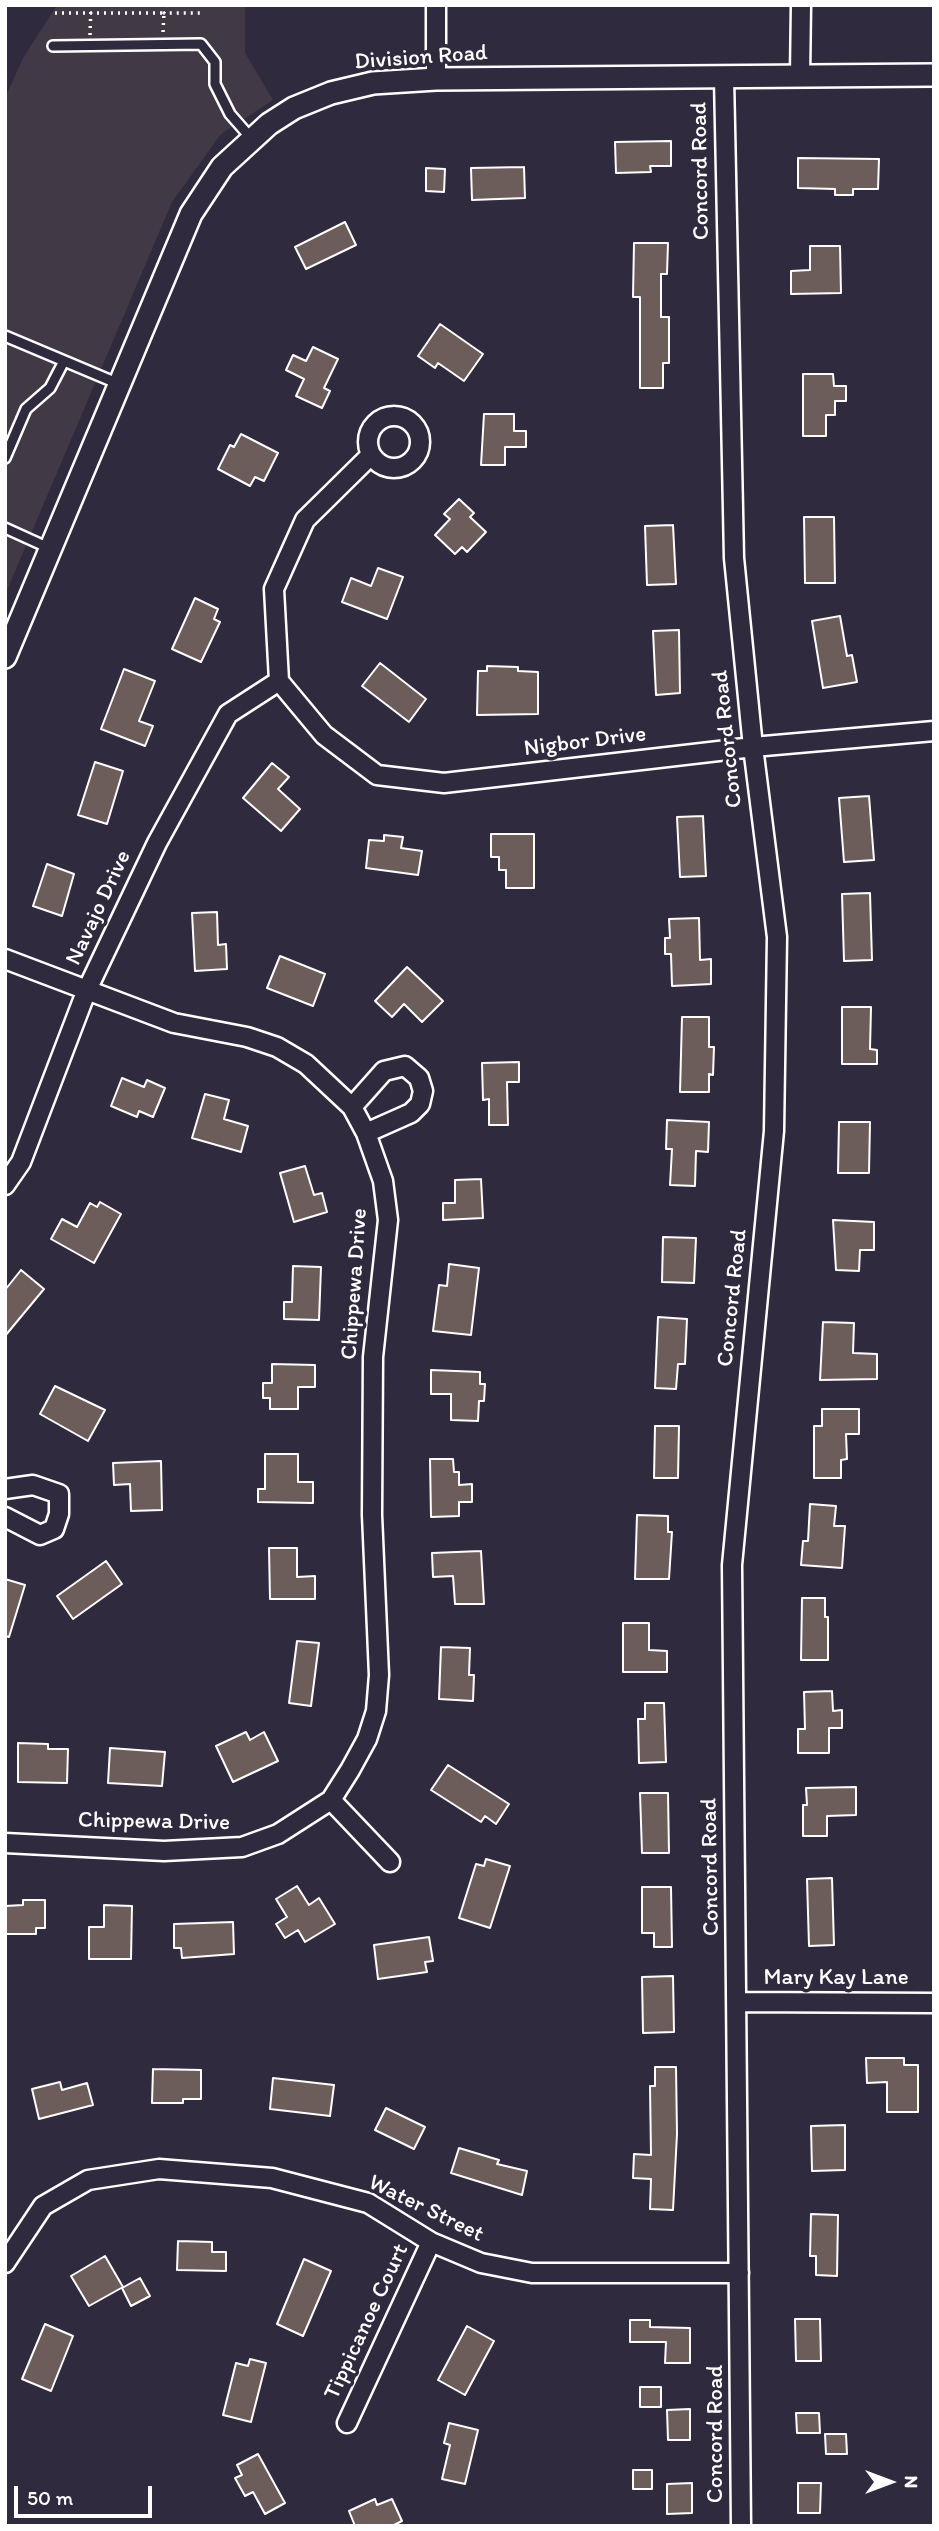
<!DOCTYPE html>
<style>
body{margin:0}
#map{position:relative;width:939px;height:2531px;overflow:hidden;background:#2f2a3d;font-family:Itim,sans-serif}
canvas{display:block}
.frame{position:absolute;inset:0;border:7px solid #fff;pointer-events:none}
.north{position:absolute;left:855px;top:2447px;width:70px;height:70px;-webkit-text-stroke:5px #2f2a3d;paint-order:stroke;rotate:90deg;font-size:19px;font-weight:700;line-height:28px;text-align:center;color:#fff}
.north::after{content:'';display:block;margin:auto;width:24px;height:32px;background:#fff;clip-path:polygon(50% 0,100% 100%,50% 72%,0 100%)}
.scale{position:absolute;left:14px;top:2486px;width:138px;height:32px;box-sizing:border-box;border:4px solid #fff;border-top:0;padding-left:9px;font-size:21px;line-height:24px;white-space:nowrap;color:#fff;-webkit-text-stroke:5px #2f2a3d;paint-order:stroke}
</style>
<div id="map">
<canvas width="939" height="2531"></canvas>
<div class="frame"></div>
<div class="north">N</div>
<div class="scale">50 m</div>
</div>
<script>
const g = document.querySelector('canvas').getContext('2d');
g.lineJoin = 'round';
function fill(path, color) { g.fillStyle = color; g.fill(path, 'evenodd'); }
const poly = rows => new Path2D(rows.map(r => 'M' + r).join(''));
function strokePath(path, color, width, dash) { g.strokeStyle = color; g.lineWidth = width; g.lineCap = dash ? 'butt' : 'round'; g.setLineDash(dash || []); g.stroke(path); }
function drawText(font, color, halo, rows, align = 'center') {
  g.font = font + ' Itim,sans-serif'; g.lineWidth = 7; g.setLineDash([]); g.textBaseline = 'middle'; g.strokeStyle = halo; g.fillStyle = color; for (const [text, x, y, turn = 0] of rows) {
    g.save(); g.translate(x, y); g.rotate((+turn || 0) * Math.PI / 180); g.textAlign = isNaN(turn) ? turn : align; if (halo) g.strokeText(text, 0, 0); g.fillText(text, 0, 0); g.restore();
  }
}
fill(poly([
 [57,5,245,5,245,53,273,100,221,134,172,202,5,595,5,98,23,58]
]), '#413946');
const building = poly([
 [671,141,671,166,650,166,651,172,616,173,615,142,671,141],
 [798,158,879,159,878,189,853,189,853,195,835,195,835,189,798,188,798,158],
 [524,167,525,198,472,200,471,168,524,167],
 [426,168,445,169,444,192,426,191,426,168],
 [345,222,356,245,306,269,295,247,345,222],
 [634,243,668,243,667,274,661,274,661,317,669,317,669,363,663,363,663,388,640,388,640,297,633,297,634,243],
 [810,246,840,246,841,293,791,294,791,271,810,270,810,246],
 [440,324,483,354,464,381,438,363,435,368,418,356,440,324],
 [313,347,338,359,324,388,330,391,322,408,296,396,304,379,286,370,293,355,306,361,313,347],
 [803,374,833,374,834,386,846,386,846,401,835,401,835,415,826,415,826,436,803,436,803,374],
 [484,414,514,414,514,431,526,431,526,447,505,447,505,465,481,465,484,414],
 [241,434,278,453,264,481,255,477,250,486,218,469,230,445,234,447,241,434],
 [459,499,474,513,470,517,486,532,467,552,462,547,455,554,435,535,450,519,444,514,459,499],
 [804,517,834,517,835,583,805,583,804,517],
 [673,525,676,584,647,585,645,526,673,525],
 [378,568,403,577,387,619,342,602,351,578,371,586,378,568],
 [195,598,218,609,214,619,220,622,201,662,172,649,195,598],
 [840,616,847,656,852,655,857,682,823,688,812,621,840,616],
 [679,630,680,693,656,695,653,631,679,630],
 [380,663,426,699,409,722,362,686,380,663],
 [487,666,518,667,518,671,538,672,538,714,477,715,478,671,487,671,487,666],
 [124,669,155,681,139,721,153,726,145,746,101,729,124,669],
 [95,762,123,771,107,824,78,815,95,762],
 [272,763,289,777,278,789,300,809,281,831,243,798,272,763],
 [869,796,874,860,844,862,839,798,869,796],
 [703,816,706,876,680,877,677,817,703,816],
 [491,834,534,834,534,888,506,888,506,870,499,870,499,857,491,857,491,834],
 [384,835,403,837,401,848,422,851,418,875,366,868,369,840,384,841,384,835],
 [47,864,74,874,62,916,33,906,47,864],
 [870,893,872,960,844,961,842,894,870,893],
 [217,912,218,945,226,944,227,969,195,971,192,913,217,912],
 [699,918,700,960,711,959,711,984,672,986,671,954,665,954,665,938,670,938,669,919,699,918],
 [280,956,325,974,313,1006,267,988,280,956],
 [407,967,443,1001,422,1022,404,1004,392,1017,375,1001,407,967],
 [842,1007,871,1007,870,1049,877,1050,877,1064,842,1064,842,1007],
 [682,1017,709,1017,709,1047,714,1047,713,1075,709,1074,709,1092,680,1092,682,1017],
 [519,1062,519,1082,507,1082,508,1125,489,1125,489,1099,483,1100,482,1063,519,1062],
 [122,1078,144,1087,147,1080,165,1088,153,1117,139,1111,137,1117,111,1106,122,1078],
 [205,1094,229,1100,224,1119,248,1126,241,1152,192,1138,205,1094],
 [667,1120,709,1122,708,1152,696,1151,695,1186,670,1185,672,1149,666,1149,667,1120],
 [839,1122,870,1122,869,1173,838,1173,839,1122],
 [305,1166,314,1195,322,1193,327,1212,294,1222,280,1173,305,1166],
 [481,1179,483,1218,443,1220,443,1203,455,1203,455,1180,481,1179],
 [100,1202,121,1214,94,1263,51,1239,62,1219,77,1227,90,1203,97,1207,100,1202],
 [833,1220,874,1222,874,1250,860,1250,859,1271,836,1270,833,1220],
 [663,1237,696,1238,694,1283,662,1282,663,1237],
 [449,1264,479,1268,471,1335,433,1331,439,1285,447,1286,449,1264],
 [293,1266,321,1267,319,1320,284,1319,284,1302,292,1302,293,1266],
 [21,1270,44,1289,5,1336,5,1290,21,1270],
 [658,1317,687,1319,685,1364,678,1364,676,1389,655,1388,658,1317],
 [823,1322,854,1323,853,1353,877,1354,877,1379,820,1380,823,1322],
 [272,1364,315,1365,315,1387,298,1387,298,1409,270,1409,270,1398,263,1398,263,1383,272,1383,272,1364],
 [431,1370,480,1372,480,1384,485,1384,484,1401,479,1401,478,1421,451,1420,451,1394,431,1394,431,1370],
 [55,1386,105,1410,88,1441,40,1414,55,1386],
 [822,1409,859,1409,859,1434,846,1434,847,1459,841,1460,841,1478,814,1478,814,1426,822,1426,822,1409],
 [655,1426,679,1426,678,1478,654,1478,655,1426],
 [265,1454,298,1454,298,1482,313,1482,313,1503,258,1502,258,1489,265,1489,265,1454],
 [430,1459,453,1459,454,1472,459,1472,459,1485,472,1484,472,1502,459,1502,459,1516,431,1517,430,1459],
 [161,1461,162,1510,131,1511,130,1484,114,1485,113,1463,161,1461],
 [810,1504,836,1506,834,1526,845,1526,842,1568,801,1565,803,1541,808,1541,810,1504],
 [637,1515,668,1516,668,1532,672,1532,669,1579,635,1579,637,1515],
 [269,1548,297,1548,297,1577,315,1576,315,1599,270,1599,269,1548],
 [481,1551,484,1604,455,1604,453,1576,433,1577,432,1553,481,1551],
 [106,1561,122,1584,73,1619,57,1596,106,1561],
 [5,1579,25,1585,9,1637,5,1636,5,1579],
 [802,1598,825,1598,825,1617,828,1617,828,1660,801,1660,802,1598],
 [623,1623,649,1623,649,1650,667,1651,667,1672,623,1672,623,1623],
 [297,1641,319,1643,311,1706,289,1703,297,1641],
 [441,1647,470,1648,469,1675,474,1675,473,1701,439,1699,441,1647],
 [832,1691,833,1711,842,1710,842,1728,829,1728,829,1753,798,1753,798,1729,805,1729,804,1692,832,1691],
 [645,1703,664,1703,666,1762,639,1763,638,1719,645,1719,645,1703],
 [246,1732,250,1740,264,1732,278,1761,233,1782,216,1746,246,1732],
 [18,1743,48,1744,48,1749,68,1749,67,1783,18,1782,18,1743],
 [110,1748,165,1752,162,1786,108,1783,110,1748],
 [448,1765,509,1804,496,1824,485,1816,481,1822,431,1790,448,1765],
 [856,1787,856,1815,827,1816,827,1836,803,1836,803,1805,807,1805,806,1788,856,1787],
 [640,1793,668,1793,669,1853,642,1853,640,1793],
 [486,1859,510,1866,490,1928,459,1918,476,1864,484,1866,486,1859],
 [832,1878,834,1945,809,1946,807,1879,832,1878],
 [297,1886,309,1905,319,1898,335,1924,305,1942,298,1930,285,1938,276,1924,287,1917,276,1899,297,1886],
 [642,1887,671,1887,672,1947,654,1947,654,1933,642,1933,642,1887],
 [23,1900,45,1900,45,1928,36,1928,36,1934,5,1934,5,1906,23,1905,23,1900],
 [104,1905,132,1906,131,1959,89,1959,89,1927,104,1927,104,1905],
 [233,1922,234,1954,182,1958,181,1948,174,1948,174,1924,233,1922],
 [429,1937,433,1961,425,1962,427,1972,378,1979,374,1945,429,1937],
 [673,1976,674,2032,643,2033,642,1977,673,1976],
 [866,2058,904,2058,904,2065,918,2065,918,2112,887,2112,887,2082,867,2083,866,2058],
 [655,2067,676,2067,677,2134,673,2210,650,2209,651,2179,633,2178,634,2154,651,2155,650,2086,655,2086,655,2067],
 [153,2069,201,2070,201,2099,183,2099,183,2103,152,2103,153,2069],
 [273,2078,334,2085,330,2116,270,2109,273,2078],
 [60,2082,62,2090,87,2083,93,2105,39,2119,32,2089,60,2082],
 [386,2108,425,2127,414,2149,375,2130,386,2108],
 [845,2125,845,2170,812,2171,811,2126,845,2125],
 [459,2148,499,2160,497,2164,527,2171,522,2195,451,2173,459,2148],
 [811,2214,838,2215,837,2276,816,2275,816,2256,810,2256,811,2214],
 [178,2241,212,2242,212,2252,226,2252,226,2271,177,2270,178,2241],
 [105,2256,123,2287,89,2306,71,2276,105,2256],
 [304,2259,331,2271,303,2336,277,2324,304,2259],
 [140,2278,150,2296,131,2306,122,2288,140,2278],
 [795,2319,820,2319,821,2361,796,2361,795,2319],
 [630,2320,650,2320,650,2327,690,2328,690,2363,665,2363,666,2342,630,2342,630,2320],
 [45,2324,73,2336,51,2391,22,2379,45,2324],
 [467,2326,494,2341,465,2395,438,2380,467,2326],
 [250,2359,266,2363,251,2422,223,2415,236,2363,248,2366,250,2359],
 [640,2387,661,2387,661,2407,640,2407,640,2387],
 [690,2409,690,2440,668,2440,667,2410,690,2409],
 [796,2413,819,2413,820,2433,797,2433,796,2413],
 [449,2423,478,2430,465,2484,442,2479,450,2445,444,2443,449,2423],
 [825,2434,846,2434,847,2454,826,2454,825,2434],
 [258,2454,285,2503,265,2514,253,2492,245,2496,235,2478,242,2475,237,2465,258,2454],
 [633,2470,652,2470,652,2489,633,2489,633,2470],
 [692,2483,692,2513,667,2514,667,2484,692,2483],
 [798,2483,821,2483,820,2513,798,2513,798,2483],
 [375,2499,377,2505,392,2499,402,2521,392,2526,355,2526,349,2511,375,2499]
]);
fill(building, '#6c5d5a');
strokePath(building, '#fff', 2);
const service = poly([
 [53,46,201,44,215,62,215,84,230,114,251,138],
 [5,336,119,384],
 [5,458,26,409,50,388,64,361],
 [5,528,49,548]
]);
const minor = poly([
 [436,5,436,79],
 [800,76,801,5],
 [724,78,734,558,753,747,777,937,774,1131,732,1565,741,2526],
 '368 442a26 26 0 1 1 52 0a26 26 0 1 1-52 0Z',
 [279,681,324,735,377,775,444,783,753,747,934,731],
 [279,681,274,589,305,520,371,455],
 [5,959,174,1023,247,1037,277,1047,306,1064,352,1107,366,1133,383,1181,388,1220,373,1357,372,1515,379,1675,376,1711,367,1739,350,1770,331,1800,278,1834,242,1847,164,1851,5,1843],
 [352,1107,384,1071,405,1066,419,1078,423,1091,420,1104,411,1113,366,1133],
 [5,1185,21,1162,86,992,157,843,228,714,279,681],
 [5,1489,33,1485,59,1494,59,1514,54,1529,40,1535,5,1517],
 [331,1800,390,1862],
 [737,2002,934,2003],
 [5,2263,43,2206,88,2180,159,2169,272,2178,368,2203,431,2242,481,2263,532,2273,739,2273],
 [347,2423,431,2242]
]);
const tertiary = poly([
 [5,657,191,214,222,167,269,124,294,108,331,93,373,83,436,79,934,75]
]);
strokePath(service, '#fff', 14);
strokePath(minor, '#fff', 23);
strokePath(tertiary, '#fff', 26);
strokePath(poly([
 [166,5,164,13,201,13],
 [55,13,164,13,163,32],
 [90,35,91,5]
]), '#fff', 3.5, [2, 5]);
strokePath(service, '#2f2a3d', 9);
strokePath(minor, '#2f2a3d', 18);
strokePath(tertiary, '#2f2a3d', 21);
drawText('23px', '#fff', '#2f2a3d', [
 ["Division Road",421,58,-4],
 ["Concord Road",701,171,-91],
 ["Concord Road",728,739,-96],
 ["Nigbor Drive",585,742,-7],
 ["Navajo Drive",99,908,-65],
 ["Chippewa Drive",355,1284,-86],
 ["Concord Road",733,1298,-84],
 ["Chippewa Drive",154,1822,1],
 ["Concord Road",711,1867,-91],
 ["Mary Kay Lane",836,1978],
 ["Water Street",426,2209,26],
 ["Tippicanoe Court",367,2322,-65],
 ["Concord Road",716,2434,-90]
]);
</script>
